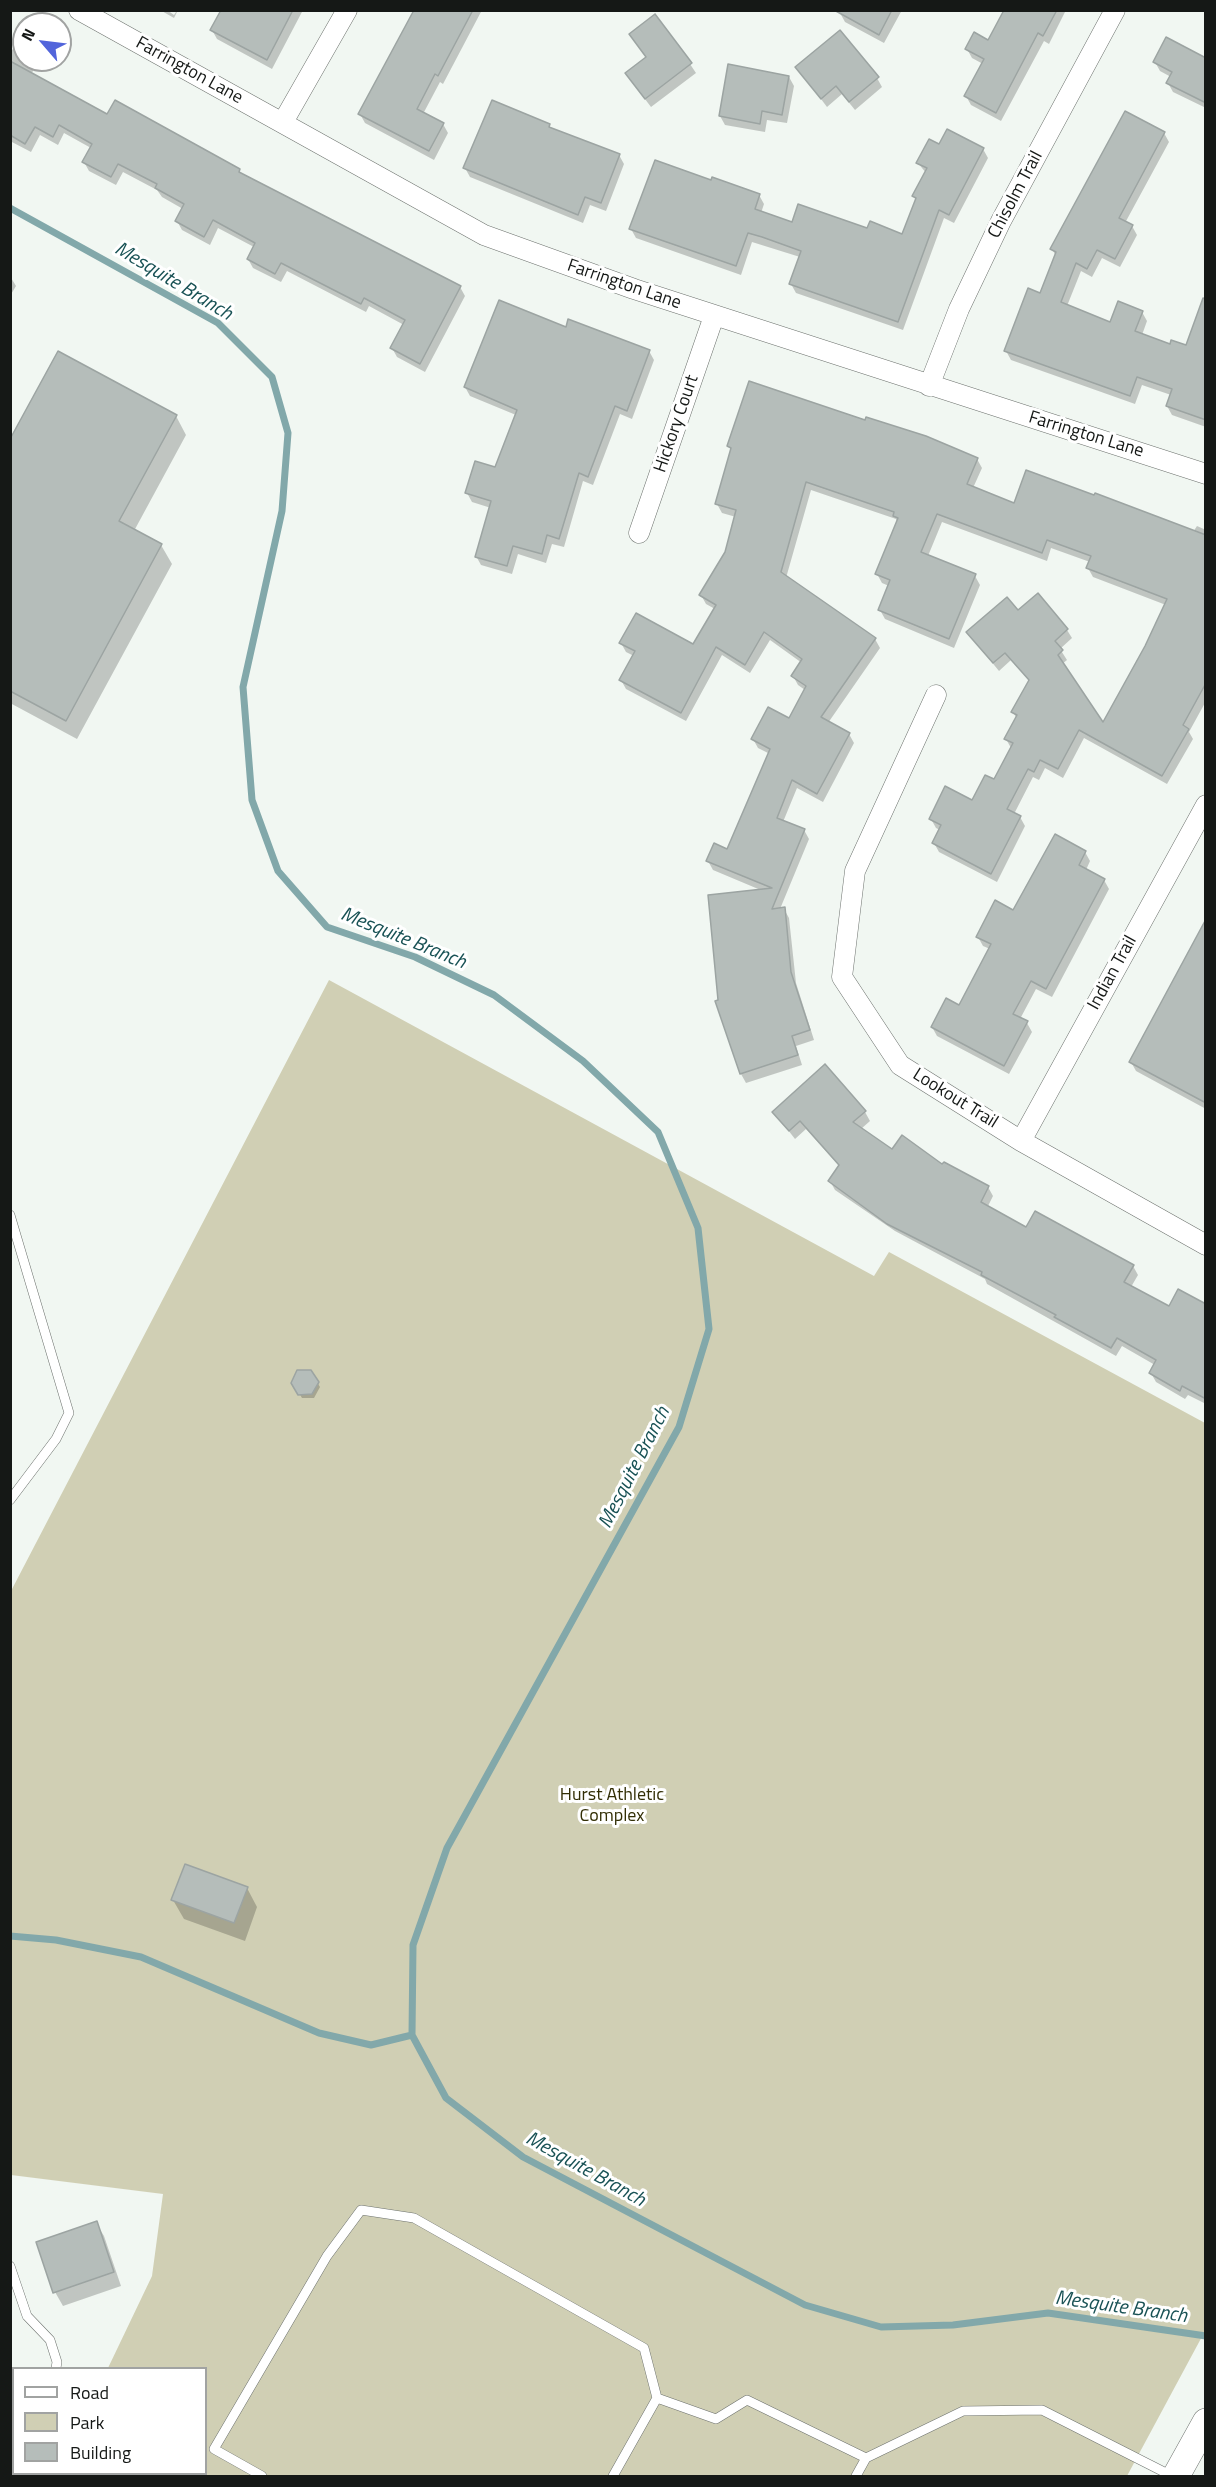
<!DOCTYPE html>
<style>
body{margin:0}
#map{position:relative;width:1216px;height:2487px;overflow:hidden;background:#f1f7f2;font-family:"Titillium Web",sans-serif}
canvas{display:block}
.frame{position:absolute;inset:0;border:12px solid #151816;pointer-events:none}
.legend{position:absolute;left:12px;top:2367px;width:195px;height:108px;box-sizing:border-box;background:#fff;border:2px solid #a1a3a2;margin:0;padding:8px 10px;list-style:none;font-size:18px;color:#151816}
.legend li{display:flex;align-items:center;gap:12px;height:30px}
.legend b{width:30px;border:2px solid #a1a3a2}
.north{position:absolute;left:12px;top:12px;width:60px;height:60px;box-sizing:border-box;background:#fff;border:2px solid #a1a3a2;border-radius:50%;rotate:298deg;font-size:16px;font-weight:700;line-height:24px;text-align:center;color:#151816}
.north::after{content:'';display:block;margin:auto;width:21px;height:27px;background:#5265db;clip-path:polygon(50% 0,100% 100%,50% 72%,0 100%)}
</style>
<div id="map">
<canvas width="1216" height="2487"></canvas>
<div class="frame"></div>
<ul class="legend">
<li><b style="height:8px;background:#fff"></b>Road</li>
<li><b style="height:16px;background:#d0cfb4"></b>Park</li>
<li><b style="height:16px;background:#b5bdba"></b>Building</li>
</ul>
<div class="north">N</div>
</div>
<script>
const g = document.querySelector('canvas').getContext('2d');
g.lineJoin = 'round';
function fill(path, color) { g.fillStyle = color; g.fill(path, 'evenodd'); }
const poly = rows => new Path2D(rows.map(r => 'M' + r).join(''));
function strokePath(path, color, width, dash) { g.strokeStyle = color; g.lineWidth = width; g.lineCap = dash ? 'butt' : 'round'; g.setLineDash(dash || []); g.stroke(path); }
function drawText(font, color, halo, rows, align = 'center') {
  g.font = font + ' "Titillium Web",sans-serif'; g.lineWidth = 6; g.setLineDash([]); g.textBaseline = 'middle'; g.strokeStyle = halo; g.fillStyle = color; for (const [text, x, y, turn = 0] of rows) {
    g.save(); g.translate(x, y); g.rotate((+turn || 0) * Math.PI / 180); g.textAlign = isNaN(turn) ? turn : align; if (halo) g.strokeText(text, 0, 0); g.fillText(text, 0, 0); g.restore();
  }
}
fill(poly([
 [329,980,874,1276,889,1252,1205,1423,1205,2331,1127,2476,193,2476,187,2474,206,2474,206,2368,108,2368,152,2276,163,2194,11,2175,11,1591]
]), '#d0cfb4');
fill(poly([
 [160,10,167,10,174,15,176,12,173,10,178,10,174,18],
 [223,10,303,10,272,69,217,39,212,30],
 [416,10,482,10,443,84,440,82,423,114,443,124,448,133,434,160,365,123,360,114],
 [841,10,902,10,884,43,845,22,840,13],
 [1006,10,1066,10,1049,44,1044,41,1001,121,971,105,966,96,983,64,972,58,967,49,989,42],
 [10,48,24,56,24,60,30,60,35,68,31,74,108,116,239,170,242,176,460,287,465,296,425,372,397,357,392,348,404,325,369,306,366,312,287,271,281,282,253,268,248,259,254,247,218,228,210,245,182,230,177,221,183,209,162,197,157,190,123,172,116,185,89,171,84,162,91,148,64,133,58,145,40,135,31,152,10,141],
 [647,58,690,64,696,73,651,107,632,82],
 [1206,60,1206,108,1173,92,1168,83,1171,77,1160,71,1155,62],
 [797,67,877,78,882,87,855,110,842,94,827,107],
 [789,77,794,86,787,123,767,120,765,132,725,125,720,116],
 [549,125,551,129,619,155,624,164,606,211,590,205,583,223,470,177,465,168],
 [1164,133,1169,142,1125,223,1132,226,1137,235,1120,267,1102,258,1092,277,1081,271,1067,306,1111,324,1142,312,1147,321,1142,335,1170,346,1187,347,1206,337,1206,427,1172,415,1167,406,1171,395,1142,385,1135,404,1011,360,1006,351,1041,295,1056,256,1052,249],
 [940,146,983,149,988,158,954,223,944,218,903,330,796,293,791,284,800,257,752,242,741,275,636,238,631,229,712,182,759,195,764,204,761,213,793,224,868,229,903,236,917,200,914,196,926,173,918,163],
 [10,276,16,286,10,296],
 [567,329,649,351,654,360,632,419,620,414,593,485,583,481,564,547,552,544,546,563,518,554,512,574,481,565,476,556,491,508,472,502,467,493,496,468,516,415,470,396,465,387],
 [176,416,186,435,134,531,161,545,172,564,77,739,10,703,10,442],
 [729,446,977,459,982,468,973,488,1015,505,1193,532,1197,526,1206,530,1206,701,1189,732,1193,739,1167,784,1084,738,1063,778,1045,768,1039,780,1033,777,1014,814,1020,817,1025,826,997,882,939,852,934,843,940,830,936,828,931,819,973,802,994,781,1011,748,1006,739,1017,719,1013,712,1030,681,1011,660,999,671,968,633,1018,612,1067,630,1072,638,1060,649,1067,660,1062,664,1103,725,1146,647,1166,605,1093,577,1088,568,1090,562,1051,548,1047,561,942,522,928,556,975,576,980,585,954,648,885,619,880,610,889,586,882,583,877,574,898,523,896,519,811,490,786,578,875,639,880,648,828,723,849,734,854,743,823,802,797,788,783,822,804,830,809,839,780,909,784,909,789,918,796,983,814,1040,796,1046,802,1065,746,1083,741,1074,717,1002,720,1001,763,891,713,870,708,861,728,851,770,754,758,748,753,739,790,720,805,690,798,685,793,676,802,663,770,640,750,673,722,655,686,721,626,689,621,680,634,656,626,652,621,643,693,646,715,609,706,604,701,595,726,553,736,517,722,513,717,504,732,452],
 [1085,852,1090,861,1086,870,1104,880,1109,889,1052,997,1036,989,1020,1019,1027,1023,1032,1032,1009,1074,937,1036,932,1027,959,1007,990,949,983,946,978,937,1014,912],
 [1206,936,1206,1109,1136,1071,1131,1062],
 [774,1112,865,1112,870,1121,861,1129,892,1151,943,1167,988,1187,993,1196,988,1206,1027,1229,1133,1266,1138,1275,1131,1287,1206,1327,1206,1404,1188,1395,1185,1399,1156,1382,1151,1373,1155,1365,1122,1346,1116,1356,987,1284,985,1279,895,1231,835,1190,830,1181,840,1167,806,1129,795,1139],
 [311,1372,320,1387,314,1398,302,1398,293,1383],
 [247,1888,257,1907,245,1941,184,1919,173,1900],
 [96,2223,104,2236,121,2286,63,2306,55,2292]
]), '#0003');
strokePath(poly([
 [10,208,218,323,272,377,288,433,282,511,243,687,252,800,278,871,327,927,415,957,494,995,583,1061,658,1132,698,1228,709,1329,679,1427,447,1848,413,1945,412,2035,446,2098,523,2157,805,2305,881,2327,953,2325,1048,2313,1206,2336],
 [10,1936,56,1940,141,1957,319,2033,371,2045,412,2035]
]), '#82a8aa', 7);
const building = poly([
 [221,10,293,10,267,60,210,30,221,10],
 [414,10,473,10,438,76,435,74,417,109,444,123,429,151,358,114,414,10],
 [834,10,892,10,879,35,834,10],
 [1004,10,1057,10,1043,36,1038,33,996,113,964,96,984,59,965,49,974,32,988,40,1004,10],
 [655,14,692,63,645,99,625,73,646,57,629,34,655,14],
 [840,30,879,77,849,102,836,86,821,99,795,67,840,30],
 [1166,37,1206,58,1206,103,1166,83,1172,72,1153,62,1166,37],
 [10,61,107,114,115,100,240,169,239,172,461,286,420,364,390,348,405,320,364,298,361,304,281,263,275,274,247,259,255,243,213,220,204,237,175,221,184,204,155,188,157,184,118,164,111,177,82,162,92,144,59,125,53,137,35,127,25,144,10,135,10,61],
 [728,64,789,76,782,115,762,111,760,124,719,116,728,64],
 [492,100,550,124,549,127,620,154,601,203,585,197,578,215,463,168,492,100],
 [1125,111,1165,132,1119,218,1133,225,1115,259,1097,250,1087,269,1076,263,1061,302,1110,322,1118,301,1143,311,1135,331,1170,344,1171,340,1186,345,1203,298,1206,299,1206,420,1166,406,1172,389,1137,377,1130,396,1004,351,1028,288,1040,293,1056,252,1050,249,1125,111],
 [947,129,984,148,949,215,939,210,898,322,789,284,801,251,762,237,748,233,736,266,629,229,655,160,711,180,712,177,760,194,755,209,792,222,798,204,867,228,870,221,902,234,916,198,912,196,927,168,916,163,929,139,939,144,947,129],
 [499,300,566,327,568,319,650,350,627,411,615,406,588,477,579,473,559,539,547,535,542,554,513,546,507,566,475,557,491,501,465,493,475,461,495,467,517,410,464,387,499,300],
 [58,351,177,415,119,521,162,544,66,721,10,691,10,439,58,351],
 [749,381,865,420,866,417,926,436,978,458,967,484,1014,503,1026,470,1094,495,1095,493,1206,535,1206,683,1183,725,1189,729,1162,776,1079,730,1058,769,1040,760,1034,772,1028,769,1007,809,1021,816,991,874,932,843,941,825,929,819,945,786,972,800,985,775,994,779,1013,743,1004,739,1017,715,1011,712,1029,680,1005,653,993,663,966,632,1007,597,1018,610,1038,593,1068,629,1055,641,1063,650,1058,655,1103,722,1145,646,1167,599,1086,568,1091,556,1047,540,1042,553,937,514,921,552,976,574,949,639,878,610,890,580,875,574,898,518,893,516,894,512,806,482,781,572,876,638,821,717,850,733,817,794,792,780,777,818,805,829,772,909,785,907,791,972,810,1030,792,1036,798,1055,740,1074,715,1001,718,1000,708,895,772,888,706,861,714,843,727,849,770,749,751,739,768,707,789,718,806,686,791,676,802,659,764,632,745,665,716,647,681,713,619,680,635,651,619,643,636,613,693,644,716,605,699,595,725,552,736,510,715,504,731,448,727,446,749,381],
 [1055,834,1086,851,1079,865,1105,879,1046,989,1031,981,1013,1014,1028,1021,1004,1066,931,1027,946,998,959,1005,991,944,976,937,995,900,1013,910,1055,834],
 [1206,919,1206,1103,1129,1062,1206,919],
 [825,1064,866,1111,853,1122,892,1149,902,1135,942,1164,944,1162,989,1186,981,1202,1026,1227,1035,1211,1134,1265,1124,1282,1169,1306,1178,1289,1206,1304,1206,1399,1182,1386,1180,1391,1149,1373,1156,1360,1117,1338,1111,1348,1054,1317,1056,1315,981,1275,982,1272,887,1224,828,1181,839,1165,800,1121,789,1131,772,1112,825,1064],
 [297,1370,311,1370,319,1382,312,1394,298,1395,291,1383,297,1370],
 [185,1864,248,1887,234,1923,171,1900,185,1864],
 [97,2221,114,2272,53,2293,36,2242,97,2221]
]);
fill(building, '#b5bdba');
strokePath(building, '#9ca4a2', 1.5);
const lane = poly([
 [10,1215,69,1413,56,1439,10,1500],
 [10,2266,27,2316,50,2340,57,2362,56,2368],
 [262,2476,214,2449,327,2256,361,2210,414,2218,644,2348,657,2398,716,2419,747,2400,866,2458],
 [613,2476,657,2398],
 [856,2476,866,2458,963,2411,1042,2410,1172,2476]
]);
const street = poly([
 [79,10,484,235,634,289,1206,474],
 [283,122,347,10],
 [929,386,959,309,1001,221,1115,10],
 [639,533,714,316],
 [936,695,855,871,842,977,900,1065,1021,1141,1206,1245],
 [1021,1141,1206,805]
]);
const secondary = poly([
 [1176,2476,1206,2422]
]);
const primary = poly([
 [10,2432,14,2434],
 [88,2474,93,2476]
]);
strokePath(lane, '#6d726e', 10);
strokePath(street, '#6d726e', 21);
strokePath(secondary, '#6d726e', 28);
strokePath(primary, '#6d726e', 32);
strokePath(lane, '#fff', 9);
strokePath(street, '#fff', 20);
strokePath(secondary, '#fff', 27);
strokePath(primary, '#fff', 30);
drawText('18px', '#151816', '#fff', [
 ["Farrington Lane",189,71,29],
 ["Chisolm Trail",1016,195,-62],
 ["Farrington Lane",624,285,19],
 ["Hickory Court",677,424,-71],
 ["Farrington Lane",1086,435,17],
 ["Indian Trail",1113,973,-61],
 ["Lookout Trail",955,1099,32]
]);
drawText('18px', '#322e05', '#fff', [
 ["Hurst Athletic",612,1796],
 ["Complex",612,1817]
]);
drawText('italic 20px', '#195255', '#fff', [
 ["Mesquite Branch",173,282,31],
 ["Mesquite Branch",403,939,22],
 ["Mesquite Branch",635,1468,-63],
 ["Mesquite Branch",585,2170,29],
 ["Mesquite Branch",1121,2308,8]
]);
</script>
